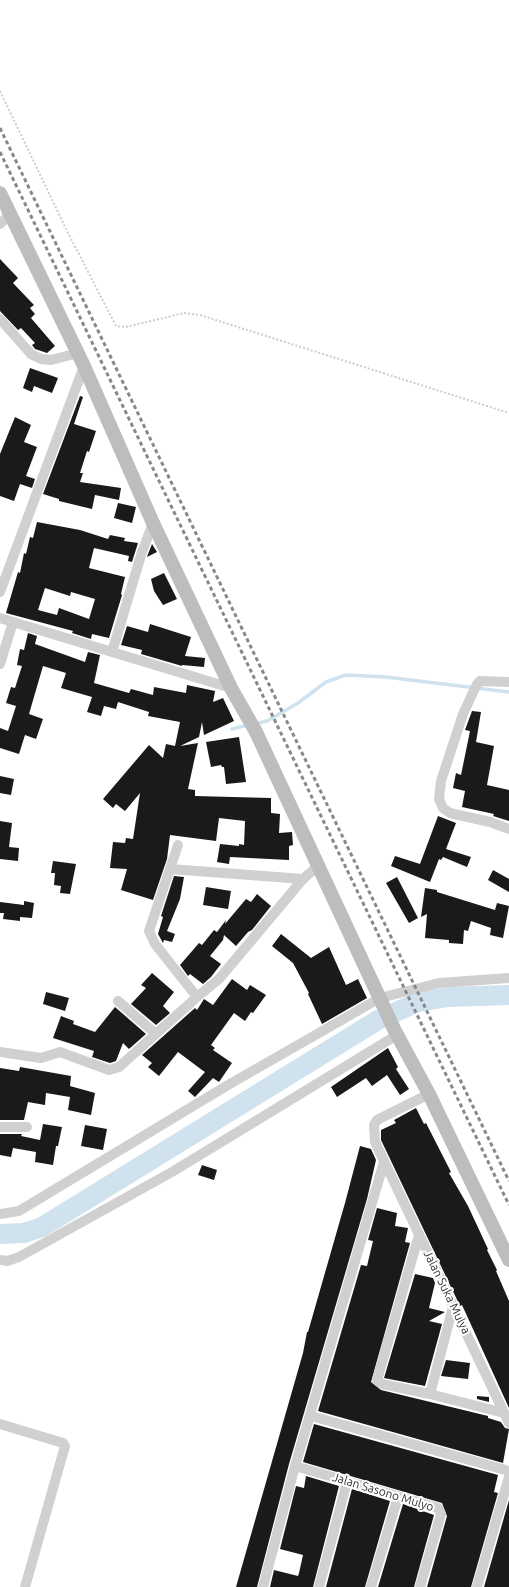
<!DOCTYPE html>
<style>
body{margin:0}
canvas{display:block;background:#fff}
</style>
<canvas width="509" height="1587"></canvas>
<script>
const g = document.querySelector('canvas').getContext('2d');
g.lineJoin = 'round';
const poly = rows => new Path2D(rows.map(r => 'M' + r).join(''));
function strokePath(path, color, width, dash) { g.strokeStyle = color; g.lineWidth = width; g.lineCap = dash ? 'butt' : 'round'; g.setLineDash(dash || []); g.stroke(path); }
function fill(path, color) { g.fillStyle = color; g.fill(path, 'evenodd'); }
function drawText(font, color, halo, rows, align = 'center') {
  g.font = font + ' Ubuntu,sans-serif'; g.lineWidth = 4; g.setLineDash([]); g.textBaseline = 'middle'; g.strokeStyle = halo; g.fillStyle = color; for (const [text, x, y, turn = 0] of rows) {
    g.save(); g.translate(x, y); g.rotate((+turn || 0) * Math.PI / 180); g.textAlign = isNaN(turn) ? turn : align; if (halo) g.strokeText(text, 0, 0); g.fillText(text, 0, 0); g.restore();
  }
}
strokePath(poly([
 [254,724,267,721,298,703,326,682,346,675,386,677,509,692],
 [232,729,248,725]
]), '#cfe2ee', 3.5);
strokePath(poly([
 [0,1234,24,1233,42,1227,378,1020,418,1002,448,997,509,995]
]), '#cfe2ee', 20);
fill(poly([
 [0,259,18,278,13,283,34,305,30,308,35,314,31,318,55,346,47,353,35,349,32,345,35,343,21,328,18,330,0,311],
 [30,368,58,378,52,393,34,386,32,392,23,388],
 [80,396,83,397,74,424,96,431,89,452,87,451,80,473,83,473,80,482,121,488,119,500,95,495,92,509,59,501,59,499,43,494],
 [15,417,31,425,24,442,37,447,26,476,35,479,32,488,20,484,14,501,0,496,0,454],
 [118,503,136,507,132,523,114,518],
 [37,522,80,530,108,539,110,535,125,538,124,541,138,543,132,562,128,561,129,556,94,548,89,568,125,577,121,594,122,595,109,638,92,634,91,639,72,633,73,631,6,613,18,572,20,573,24,553,26,554,30,537,33,538],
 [45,588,70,596,71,592,95,599,89,619,59,608,57,615,38,610],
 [152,544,157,552,147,557,148,554],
 [164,573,177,599,163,605,154,591,151,579],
 [150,624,191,637,185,656,205,658,204,667,182,665,182,666,141,654,142,650,121,645,127,626,148,632],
 [28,633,37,636,35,644,85,662,88,652,100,655,94,683,129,693,131,689,153,695,154,687,186,693,187,685,215,691,213,702,223,698,234,721,204,735,202,722,199,737,180,746,198,743,188,789,195,790,195,796,271,798,271,813,280,814,279,833,292,832,293,845,289,846,289,860,230,857,229,864,217,862,220,844,239,846,239,844,244,845,245,821,219,818,216,841,170,835,167,859,153,900,121,890,127,869,110,868,113,842,125,843,126,838,133,839,140,793,125,811,116,804,113,808,103,799,149,745,163,758,166,744,175,746,180,722,148,716,149,712,118,702,116,709,104,706,101,716,87,712,92,697,61,688,66,673,43,666,29,714,43,719,36,739,25,735,19,754,0,748,0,728,8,731,16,706,6,703,11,687,15,688,22,666,17,665,20,649,24,650],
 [472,711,481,712,476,742,494,746,487,785,509,790,509,821,493,816,494,814,462,807,465,791,453,788,456,773,461,775,470,731,465,730],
 [239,737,246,782,226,784,224,767,222,767,221,765,211,767,206,742],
 [0,776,14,779,11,795,0,793],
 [438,816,456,823,446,849,471,857,467,867,443,857,441,860,439,859,430,882,391,866,395,856,420,864],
 [0,821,12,823,9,847,19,848,18,861,0,859],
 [53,861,76,864,70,894,60,893,61,886,54,885,55,873,51,873],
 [493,870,509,879,509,892,488,880],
 [174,876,184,877,180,899,167,931,175,934,172,942,164,940,163,943,158,934,163,917,161,916],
 [397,877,418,918,409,923,386,883],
 [206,887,231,891,228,909,203,905],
 [425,888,437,890,437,892,495,910,497,903,509,906,503,938,490,935,491,928,471,921,468,931,464,930,463,944,449,943,449,940,425,938,427,914,421,917],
 [257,894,271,906,252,930,248,932,236,946,224,935,223,940,210,956,221,964,211,977,203,984,190,974,188,976,180,965,199,943,202,945,214,930,217,932,226,920,225,924,246,899,251,902],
 [24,901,34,903,32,918,20,917,20,921,3,919,4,913,0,913,0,902,24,905],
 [281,934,311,958,329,947,346,985,358,979,367,998,322,1024,308,994,309,993,293,963,272,946],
 [152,973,174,992,163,1006,170,1013,156,1025,131,1004,146,988,141,985],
 [232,979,247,990,250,985,266,995,253,1013,251,1012,245,1021,234,1013,211,1045,215,1048,213,1050,232,1063,219,1082,213,1078,195,1097,188,1091,205,1072,202,1070,178,1052,159,1076,148,1067,152,1063,142,1055,195,1008,197,1010,204,999,213,1005],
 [46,992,69,998,65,1011,43,1004],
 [115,1007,146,1034,129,1049,123,1043,116,1061,110,1063,92,1057,94,1051,53,1038,61,1016,74,1021,73,1024,95,1032],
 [388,1048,398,1067,396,1069,409,1089,400,1095,387,1075,372,1086,366,1078,337,1097,331,1087],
 [20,1067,71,1076,70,1086,95,1093,91,1115,68,1110,70,1097,46,1093,45,1105,28,1102,24,1120,0,1120,0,1068,19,1071],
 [416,1108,424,1124,426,1123,451,1172,449,1173,468,1206,488,1249,487,1250,497,1270,496,1271,509,1301,509,1408,462,1305,460,1306,381,1140,381,1130,396,1123,394,1120],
 [43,1124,62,1127,58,1146,56,1146,53,1165,35,1162,36,1152,13,1148,11,1157,0,1155,0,1134,22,1134,21,1136,40,1140],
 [85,1125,107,1129,103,1150,81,1146],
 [360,1146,371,1149,376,1160,367,1199,289,1464,257,1587,236,1587,303,1353,307,1332,308,1332,345,1203],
 [202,1165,217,1170,214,1180,198,1175],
 [377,1208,397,1213,395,1226,408,1228,405,1242,410,1243,371,1382,381,1390,488,1416,488,1418,501,1422,505,1428,509,1429,503,1463,318,1411,361,1265,367,1266,373,1241,368,1240],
 [415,1274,433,1278,435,1283,429,1308,445,1312,429,1321,442,1324,425,1386,384,1378],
 [446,1360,470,1363,468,1379,441,1376],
 [477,1396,489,1397,489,1402,477,1399],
 [314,1424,498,1475,494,1492,498,1493,471,1587,427,1587,447,1516,442,1503,303,1462],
 [306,1476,339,1486,313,1587,270,1587,274,1570,298,1576,299,1573,303,1555,280,1549,296,1486,304,1488],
 [352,1489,390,1501,365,1587,326,1587],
 [509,1500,509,1587,484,1587],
 [403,1504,434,1515,414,1587,378,1587]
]), '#1a1a1a');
strokePath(poly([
 [0,91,67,231,116,326,126,327,184,313,200,315,509,413]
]), '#cdcdcd', 2, [2, 2]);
strokePath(poly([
 [0,224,10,214],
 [0,319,31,354,41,359,51,360,78,353],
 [0,592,84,366],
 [0,618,231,688],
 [112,652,142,552,153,523],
 [0,664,13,622],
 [509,682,480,681,477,684,463,714,441,781,439,799,443,808,450,813,490,822,509,829],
 [178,845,149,931,155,944,197,997],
 [170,869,303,879],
 [118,1001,156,1034],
 [0,1052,41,1058,60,1052,109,1070,119,1067,197,997,219,979,303,879,319,865],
 [429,1094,377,1120,374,1125,375,1142,509,1423],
 [0,1127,27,1127],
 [0,1214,19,1211,228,1085,380,998,439,983,509,978],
 [419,1235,377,1380,382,1384,430,1394,504,1413],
 [0,1260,7,1261,19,1257,172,1172,397,1035],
 [430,1394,453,1307],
 [311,1416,509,1471],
 [0,1424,63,1443,65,1446,25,1587],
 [295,1466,438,1508,441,1514,420,1587],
 [263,1587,295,1466,384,1162],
 [319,1587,347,1482],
 [371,1587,398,1497],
 [477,1587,509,1477]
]), '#d0d0d0', 10);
strokePath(poly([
 [0,193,84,366,153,523,231,688,256,732,394,1029,429,1094,509,1260]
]), '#bdbdbd', 14);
strokePath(poly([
 [0,128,509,1181],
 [0,152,509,1205]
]), '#888', 3, [4, 3]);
drawText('12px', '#333', '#fff', [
 ["Jalan Suka Mulya",447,1292,64],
 ["Jalan Sasono Mulyo",383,1492,17]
]);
</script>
